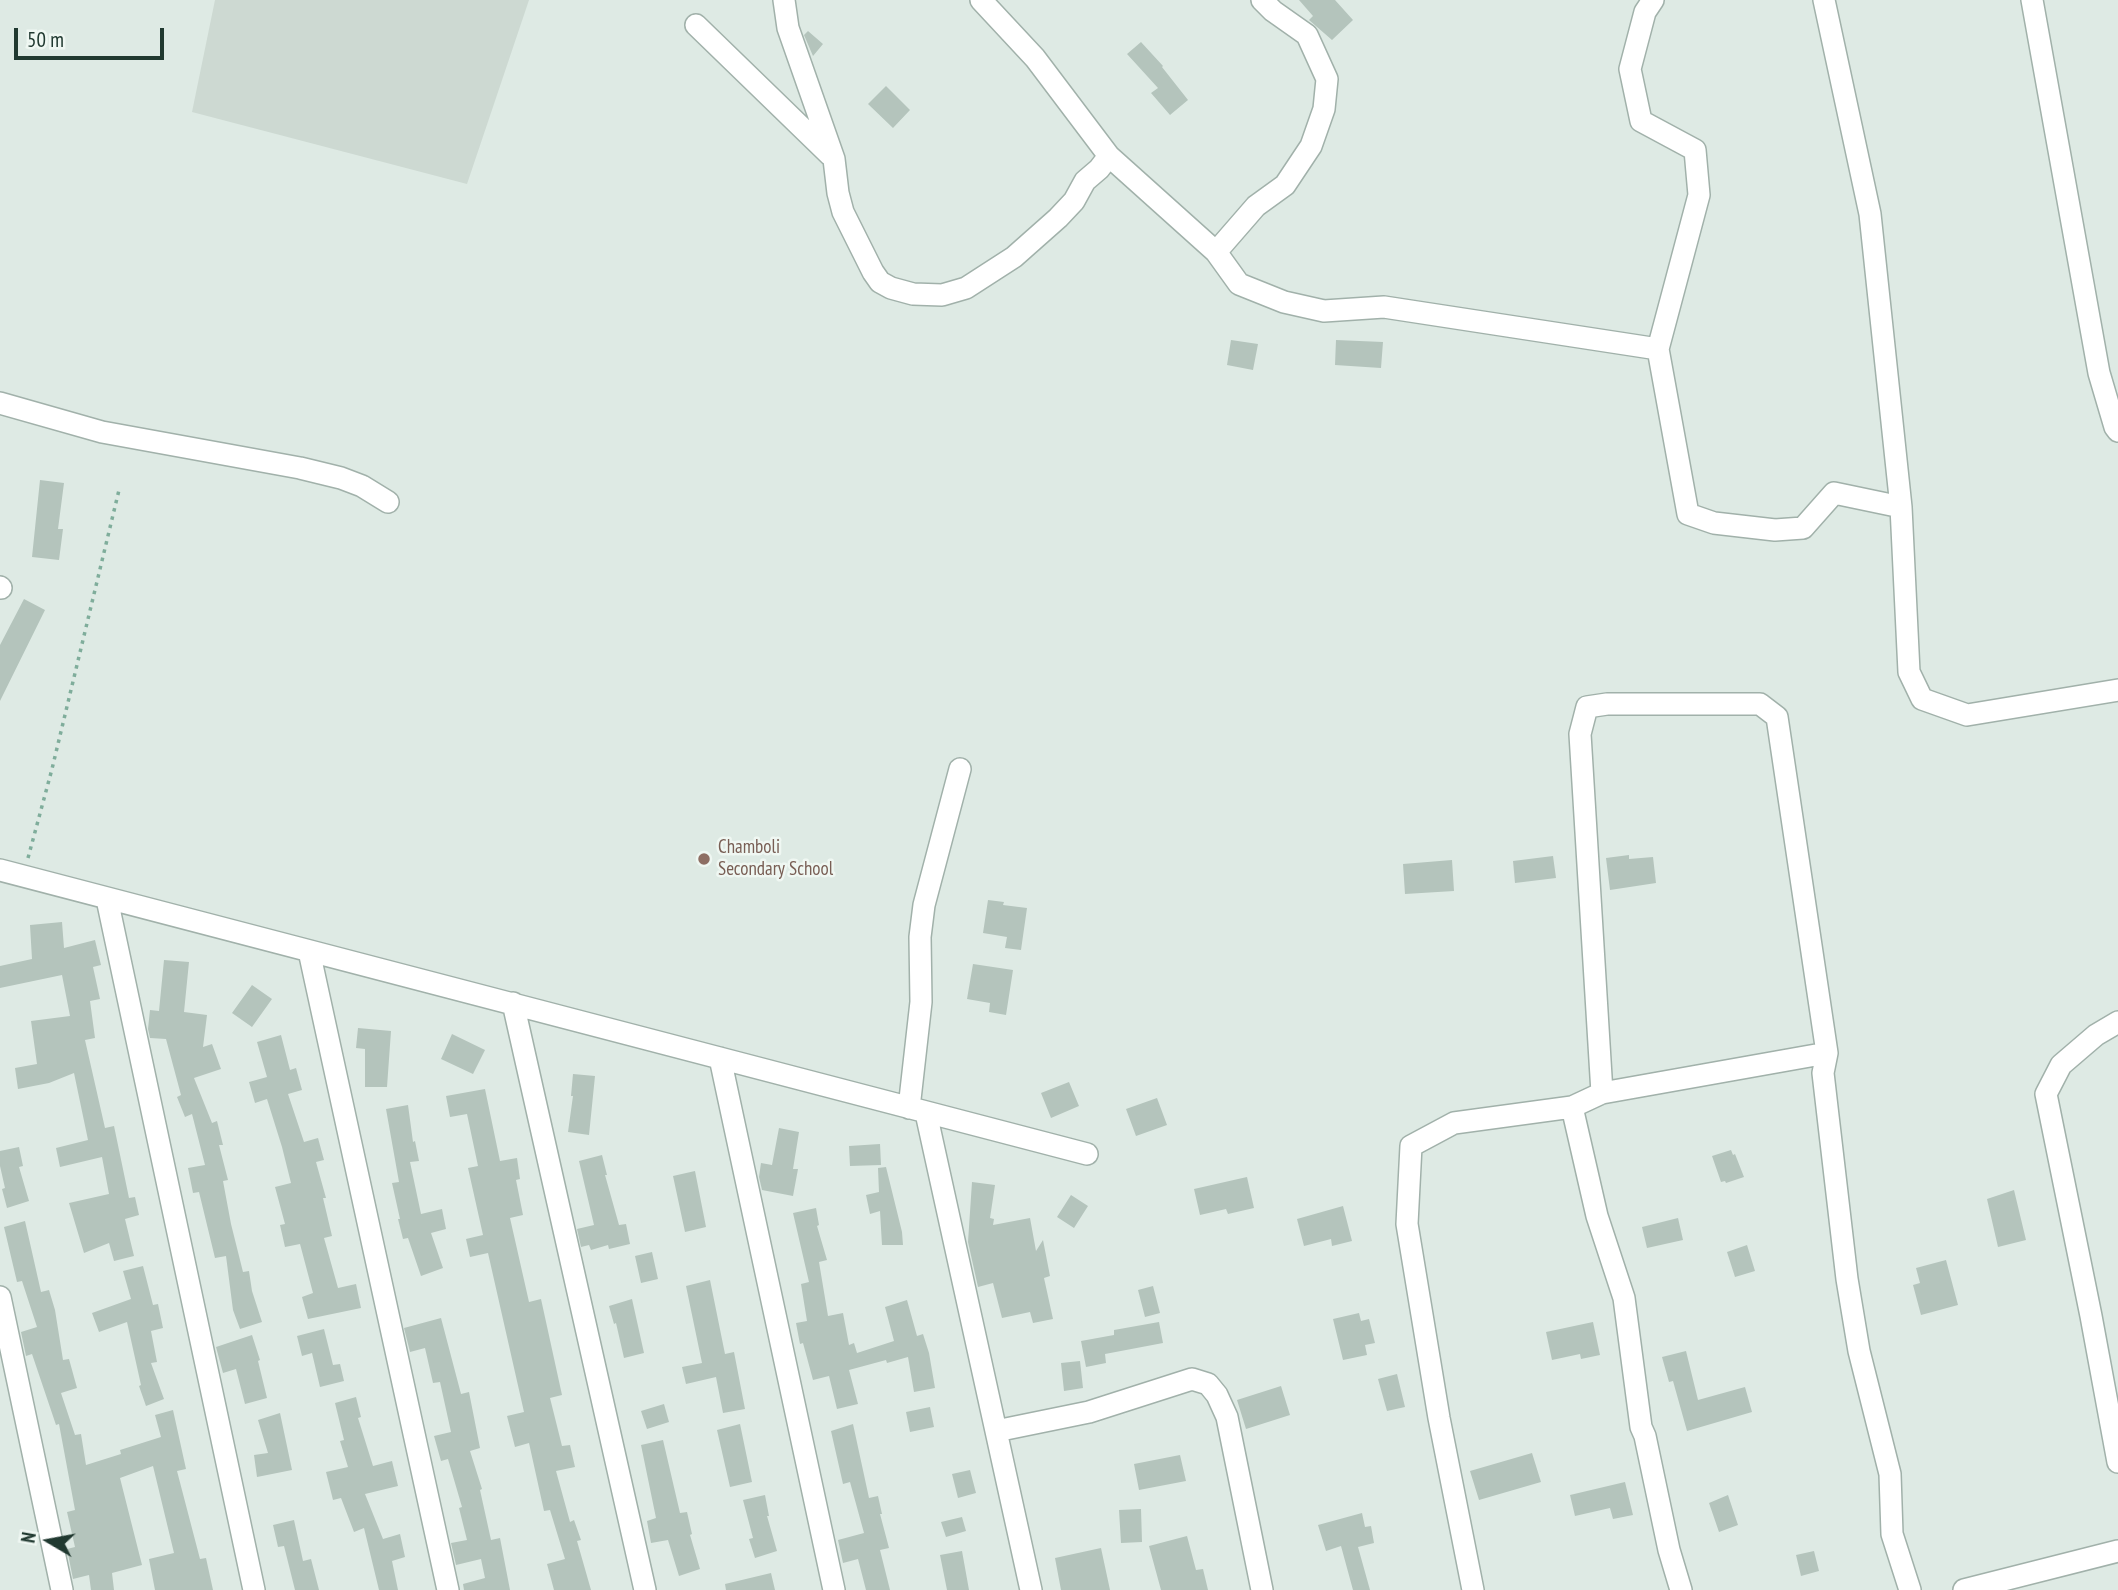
<!DOCTYPE html>
<style>
body{margin:0}
#map{position:relative;width:2118px;height:1590px;overflow:hidden;background:#deeae4;font-family:"PT Sans Narrow",sans-serif}
canvas{display:block}
.north{position:absolute;left:14px;top:1506px;width:70px;height:70px;-webkit-text-stroke:5px #eff7f2;paint-order:stroke;rotate:280deg;font-size:19px;font-weight:700;line-height:28px;text-align:center;color:#203930}
.north::after{content:'';display:block;margin:auto;width:24px;height:32px;background:#203930;clip-path:polygon(50% 0,100% 100%,50% 72%,0 100%)}
.scale{position:absolute;left:14px;top:28px;width:150px;height:32px;box-sizing:border-box;border:4px solid #203930;border-top:0;padding-left:9px;font-size:21px;line-height:24px;white-space:nowrap;color:#203930;-webkit-text-stroke:5px #eff7f2;paint-order:stroke}
</style>
<div id="map">
<canvas width="2118" height="1590"></canvas>
<div class="north">N</div>
<div class="scale">50 m</div>
</div>
<script>
const g = document.querySelector('canvas').getContext('2d');
g.lineJoin = 'round';
function fill(path, color) { g.fillStyle = color; g.fill(path, 'evenodd'); }
const poly = rows => new Path2D(rows.map(r => 'M' + r).join(''));
function strokePath(path, color, width, dash) { g.strokeStyle = color; g.lineWidth = width; g.lineCap = dash ? 'butt' : 'round'; g.setLineDash(dash || []); g.stroke(path); }
function drawText(font, color, halo, rows, align = 'center') {
  g.font = font + ' "PT Sans Narrow",sans-serif'; g.lineWidth = 5; g.setLineDash([]); g.textBaseline = 'middle'; g.strokeStyle = halo; g.fillStyle = color; for (const [text, x, y, turn = 0] of rows) {
    g.save(); g.translate(x, y); g.rotate((+turn || 0) * Math.PI / 180); g.textAlign = isNaN(turn) ? turn : align; if (halo) g.strokeText(text, 0, 0); g.fillText(text, 0, 0); g.restore();
  }
}
fill(poly([
 [215,0,529,0,467,184,192,112]
]), '#cdd9d2');
fill(poly([
 [1299,0,1335,0,1353,20,1332,40,1309,20,1313,16],
 [808,31,823,44,813,56,804,35],
 [1141,42,1163,66,1162,67,1188,100,1170,115,1151,93,1158,88,1127,54],
 [886,86,910,110,893,128,868,104],
 [1231,340,1258,344,1253,370,1227,365],
 [1336,340,1383,342,1381,368,1335,365],
 [40,480,64,483,58,529,63,529,59,560,32,557],
 [24,599,45,610,0,701,0,645],
 [1629,855,1629,859,1653,857,1656,883,1610,890,1606,858],
 [1553,856,1556,878,1515,883,1513,861],
 [1452,860,1454,891,1405,894,1403,864],
 [988,900,1004,902,1003,905,1027,908,1021,950,1005,948,1007,937,983,933],
 [62,922,64,948,95,940,101,965,93,967,100,999,90,1001,95,1038,85,1040,105,1128,114,1126,129,1198,135,1197,139,1215,125,1219,134,1256,114,1261,109,1243,84,1253,69,1203,109,1194,102,1157,60,1167,56,1148,88,1140,74,1073,49,1083,18,1089,15,1068,37,1064,31,1021,70,1016,62,975,0,988,0,966,32,959,30,925],
 [164,960,189,962,184,1012,207,1015,203,1047,212,1044,221,1069,194,1078,212,1123,217,1121,223,1145,219,1145,228,1180,223,1181,231,1224,243,1272,249,1271,252,1291,262,1322,240,1329,233,1310,226,1256,215,1258,199,1192,193,1193,188,1168,205,1165,192,1114,185,1117,177,1097,181,1095,166,1039,150,1038,148,1029,150,1010,159,1011],
 [973,964,1013,970,1006,1015,989,1012,990,1003,967,999],
 [252,985,272,999,252,1027,232,1013],
 [358,1028,391,1031,387,1087,365,1087,365,1049,356,1048],
 [452,1034,485,1050,473,1074,441,1059],
 [281,1035,290,1070,296,1068,302,1090,288,1094,304,1142,318,1138,324,1160,316,1162,326,1198,323,1198,332,1236,324,1238,338,1288,356,1284,361,1308,308,1319,302,1297,313,1293,300,1244,285,1247,280,1225,285,1224,275,1187,291,1183,282,1147,267,1099,255,1103,249,1082,267,1077,257,1042],
 [573,1074,595,1076,589,1135,568,1132,573,1096,571,1096],
 [1069,1082,1079,1106,1051,1118,1041,1093],
 [485,1089,500,1161,517,1158,520,1179,516,1180,523,1215,510,1218,529,1302,541,1299,562,1395,550,1398,562,1446,570,1445,575,1467,556,1471,570,1522,574,1520,581,1540,577,1541,591,1590,554,1590,547,1564,565,1559,550,1510,544,1511,529,1443,515,1447,507,1416,524,1412,488,1253,470,1257,466,1239,483,1235,468,1168,478,1166,467,1114,450,1117,446,1096],
 [1157,1098,1167,1125,1136,1136,1126,1109],
 [408,1105,413,1142,415,1141,419,1161,410,1162,421,1214,442,1209,446,1229,431,1233,443,1268,421,1276,408,1238,403,1239,398,1219,400,1219,392,1183,399,1182,386,1109],
 [779,1128,799,1132,793,1169,798,1169,793,1196,762,1190,759,1177,761,1163,772,1165],
 [880,1144,881,1165,850,1166,849,1146],
 [19,1147,23,1166,19,1167,29,1201,7,1208,2,1189,5,1188,0,1166,0,1151],
 [1731,1150,1733,1155,1735,1154,1744,1177,1726,1183,1725,1181,1721,1182,1712,1156],
 [602,1155,607,1175,605,1175,619,1225,626,1224,630,1244,609,1249,608,1245,591,1250,589,1245,581,1247,577,1229,594,1225,579,1161],
 [886,1167,902,1232,903,1245,882,1245,880,1211,870,1214,866,1195,879,1192,878,1168],
 [695,1171,706,1227,685,1232,673,1176],
 [1247,1177,1254,1208,1228,1214,1226,1209,1200,1215,1194,1189],
 [972,1182,995,1185,990,1218,994,1219,993,1225,1030,1218,1036,1251,1043,1240,1050,1276,1044,1278,1053,1319,1033,1323,1030,1312,1002,1318,993,1283,978,1287,968,1242],
 [2014,1190,2026,1240,1998,1247,1987,1199],
 [1071,1195,1088,1206,1074,1228,1057,1217],
 [1343,1206,1352,1241,1332,1246,1331,1239,1304,1246,1297,1219],
 [816,1208,819,1225,817,1226,827,1260,819,1262,828,1316,843,1313,849,1345,854,1343,857,1353,894,1341,885,1307,907,1300,917,1336,923,1334,929,1353,935,1388,914,1392,908,1357,887,1363,886,1360,849,1370,858,1404,837,1409,829,1376,813,1380,803,1343,800,1344,796,1323,807,1321,801,1284,809,1282,793,1213],
 [1678,1218,1683,1240,1647,1248,1642,1227],
 [25,1221,41,1292,49,1290,55,1310,63,1360,69,1359,77,1388,61,1393,75,1435,81,1434,86,1465,121,1454,120,1450,161,1437,155,1415,173,1410,186,1469,177,1471,200,1559,206,1558,213,1590,155,1590,149,1559,174,1553,153,1466,120,1478,142,1565,112,1573,114,1590,91,1590,89,1575,73,1579,67,1549,75,1547,67,1512,75,1510,59,1424,56,1425,32,1354,26,1356,21,1332,37,1327,22,1281,17,1282,4,1227],
 [1747,1245,1755,1271,1735,1277,1727,1252],
 [652,1252,658,1279,641,1283,635,1256],
 [1946,1260,1958,1305,1921,1315,1913,1285,1920,1283,1916,1268],
 [143,1266,153,1305,158,1304,163,1328,151,1331,157,1362,151,1363,164,1399,146,1406,139,1386,141,1385,127,1322,99,1332,92,1313,131,1299,123,1271],
 [710,1280,725,1354,734,1352,745,1409,723,1413,716,1377,686,1384,682,1367,702,1363,686,1286],
 [1153,1286,1160,1313,1145,1317,1138,1290],
 [632,1299,644,1353,624,1358,616,1323,614,1324,609,1306],
 [1359,1313,1361,1321,1369,1319,1375,1343,1365,1345,1367,1355,1343,1360,1333,1319],
 [441,1318,461,1394,469,1392,480,1448,470,1451,482,1489,480,1490,491,1540,500,1538,510,1590,464,1590,463,1584,485,1578,481,1559,456,1565,451,1543,467,1540,459,1508,462,1507,448,1459,441,1461,434,1436,451,1432,440,1382,433,1383,425,1348,410,1352,404,1328],
 [1159,1322,1163,1343,1105,1354,1106,1363,1086,1367,1081,1341,1114,1335,1114,1330],
 [1593,1322,1600,1355,1581,1359,1580,1354,1552,1360,1546,1332],
 [324,1329,333,1365,340,1364,344,1381,320,1387,312,1353,302,1356,297,1336],
 [252,1335,260,1360,258,1361,267,1398,245,1404,236,1369,223,1373,216,1347],
 [1686,1351,1698,1400,1745,1387,1752,1412,1687,1431,1673,1381,1669,1382,1662,1357],
 [1080,1361,1083,1388,1064,1391,1061,1363],
 [1397,1374,1405,1407,1387,1411,1378,1379],
 [1281,1386,1290,1415,1246,1429,1237,1400],
 [356,1397,361,1417,358,1418,373,1466,392,1461,398,1486,365,1494,383,1539,400,1534,405,1557,392,1561,398,1590,379,1590,364,1528,354,1532,341,1498,333,1500,326,1472,348,1467,340,1441,344,1440,335,1403],
 [664,1404,669,1422,647,1429,641,1411],
 [930,1407,934,1427,910,1432,906,1412],
 [280,1413,292,1470,257,1477,254,1455,268,1453,258,1420],
 [740,1424,752,1482,730,1487,717,1430],
 [853,1424,869,1498,878,1496,882,1514,880,1514,889,1548,880,1550,890,1590,866,1590,858,1559,843,1563,838,1540,864,1533,850,1482,843,1484,831,1431],
 [663,1440,680,1513,687,1512,692,1534,690,1535,700,1569,679,1576,668,1540,651,1543,647,1521,656,1518,641,1445],
 [1532,1453,1541,1482,1479,1500,1470,1471],
 [1180,1455,1186,1481,1139,1490,1134,1464],
 [970,1470,976,1493,958,1498,952,1474],
 [1625,1482,1633,1515,1613,1519,1610,1508,1575,1516,1570,1495],
 [765,1495,769,1516,767,1516,777,1551,755,1558,749,1539,753,1538,743,1500],
 [1728,1495,1738,1525,1719,1532,1709,1503],
 [1141,1509,1142,1542,1121,1543,1119,1510],
 [1362,1513,1365,1527,1371,1526,1374,1543,1358,1547,1370,1590,1353,1590,1341,1546,1326,1551,1318,1525],
 [962,1517,966,1531,946,1537,941,1522],
 [294,1520,303,1561,311,1559,319,1590,295,1590,284,1546,278,1547,273,1525],
 [1187,1536,1196,1570,1203,1569,1208,1590,1161,1590,1149,1546],
 [1101,1548,1110,1590,1061,1590,1055,1558],
 [962,1551,969,1590,947,1590,940,1555],
 [1814,1551,1819,1571,1801,1576,1796,1555],
 [771,1573,775,1590,726,1590,725,1584]
]), '#b4c4bc');
const minor = poly([
 [784,0,788,28,834,159,838,193,843,212,873,272,880,282,891,288,913,294,942,295,966,288,1014,257,1058,218,1074,201,1085,181,1099,169,1109,156,1216,252,1256,206,1285,185,1311,146,1324,109,1327,79,1307,35,1273,11,1262,0],
 [981,0,1035,58,1109,156],
 [1653,0,1645,12,1630,69,1641,121,1695,150,1699,195,1658,349,1688,514,1714,523,1775,530,1803,528,1834,493,1901,507],
 [1824,0,1870,214,1901,507,1909,672,1922,699,1967,715,2118,690],
 [2032,0,2099,373,2115,427,2118,431],
 [696,25,830,155],
 [1216,252,1239,284,1284,302,1324,311,1384,307,1658,349],
 [0,403,102,432,300,468,341,478,362,486,388,502],
 [0,587,1,588],
 [0,870,1087,1154],
 [107,899,254,1590],
 [309,951,448,1590],
 [513,1003,645,1590],
 [2118,1022,2096,1035,2061,1065,2046,1094,2091,1316,2118,1462],
 [1827,1053,1823,1073,1847,1279,1859,1351,1890,1474,1892,1534,1910,1590],
 [720,1058,834,1590],
 [1572,1107,1597,1216,1624,1298,1641,1427,1645,1436,1669,1550,1681,1590],
 [909,1108,921,1002,920,937,924,905,960,769],
 [926,1113,1031,1590],
 [0,1297,62,1590],
 [996,1431,1089,1412,1192,1379,1208,1384,1217,1395,1227,1417,1262,1590],
 [1473,1590,1439,1418,1407,1224,1411,1146,1454,1123,1572,1107,1602,1093,1827,1053,1777,717,1760,704,1607,704,1587,707,1580,734,1602,1093],
 [1964,1590,2118,1551]
]);
strokePath(minor, '#a1b1aa', 24);
strokePath(poly([
 [28,858,52,769,119,490]
]), '#7fad9b', 3.5, [3.5, 5]);
strokePath(minor, '#fff', 21);
for (const [x, y, r, color] of [
 [704,859,7,"#8d6e63"]
]) { const dot = new Path2D(); dot.arc(x, y, r, 0, 2 * Math.PI); g.fillStyle = color; g.fill(dot); strokePath(dot, '#eff7f2', 2.5); }
drawText('19px', '#785e54', '#eff7f2', [
 ["Chamboli",718,848],
 ["Secondary School",718,870]
], 'left');
</script>
